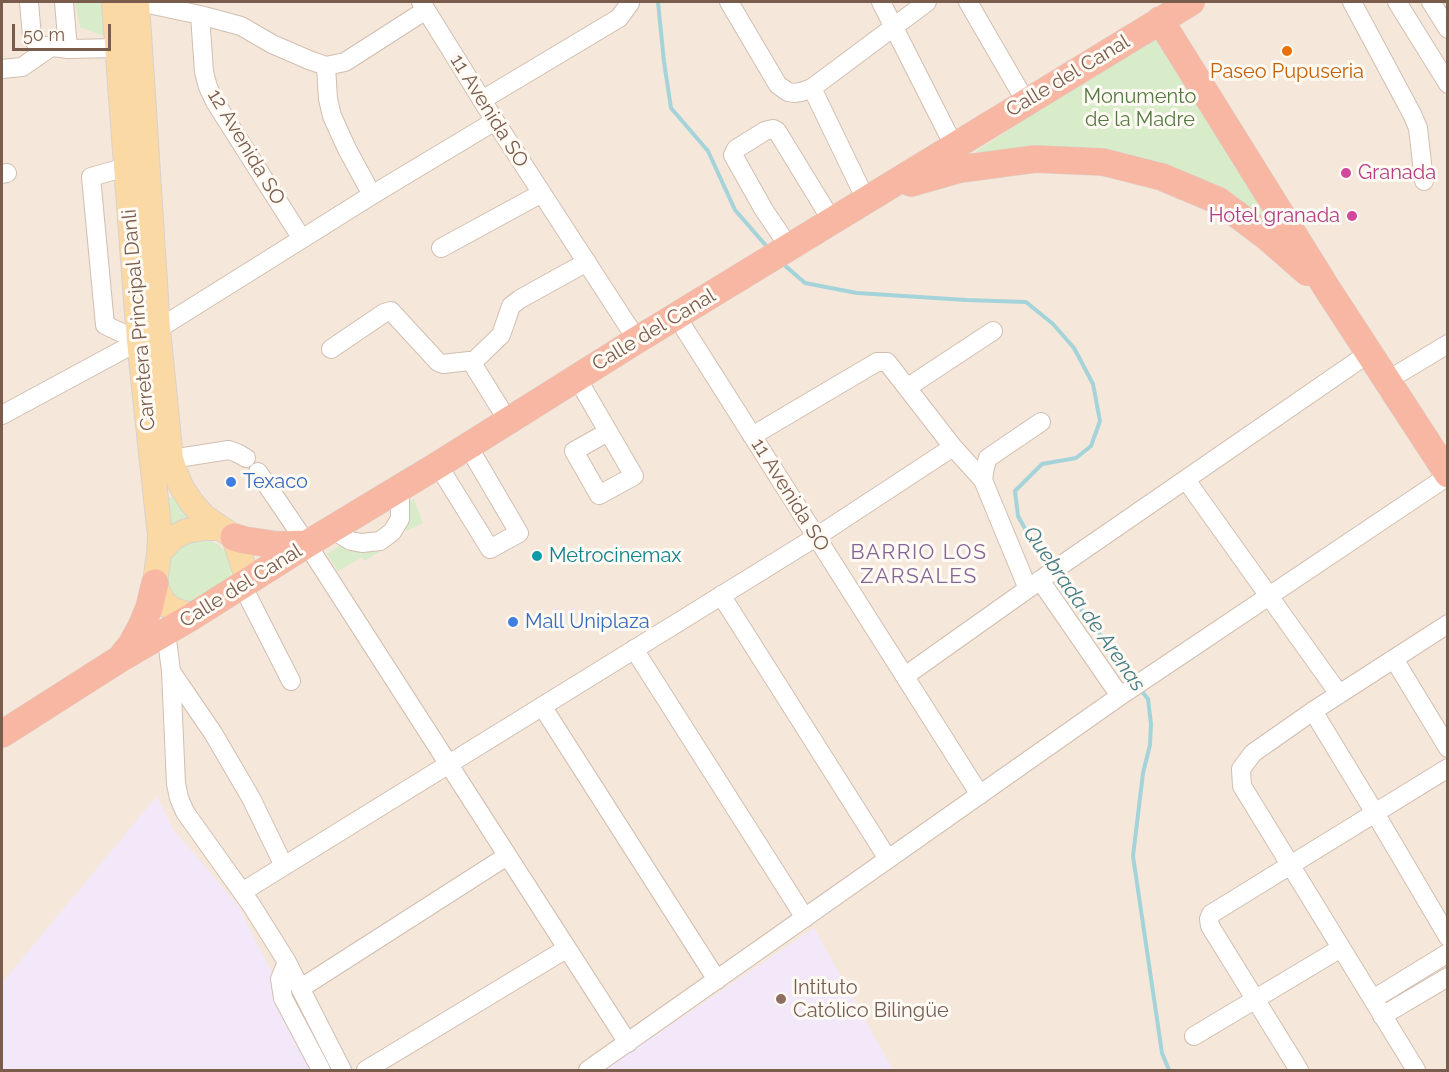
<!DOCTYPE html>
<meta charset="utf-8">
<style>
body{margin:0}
#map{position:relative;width:1449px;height:1072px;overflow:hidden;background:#fdf6ec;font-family:Raleway,sans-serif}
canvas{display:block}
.frame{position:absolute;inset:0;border:3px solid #7a5c4d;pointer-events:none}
.scale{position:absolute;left:12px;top:24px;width:99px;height:27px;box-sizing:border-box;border:3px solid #7a5c4d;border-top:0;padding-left:8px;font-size:18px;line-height:21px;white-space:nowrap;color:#7a5c4d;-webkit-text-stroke:4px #fffaf3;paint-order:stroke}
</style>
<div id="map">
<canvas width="1449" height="1072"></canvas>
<div class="frame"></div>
<div class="scale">50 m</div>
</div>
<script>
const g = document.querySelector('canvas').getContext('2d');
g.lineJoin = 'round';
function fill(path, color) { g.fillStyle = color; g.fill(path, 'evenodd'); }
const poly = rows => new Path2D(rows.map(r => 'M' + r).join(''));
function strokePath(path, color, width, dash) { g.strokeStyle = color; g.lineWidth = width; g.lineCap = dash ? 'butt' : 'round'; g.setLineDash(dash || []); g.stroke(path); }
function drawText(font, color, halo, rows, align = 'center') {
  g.font = font + ' Raleway,sans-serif'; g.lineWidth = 6; g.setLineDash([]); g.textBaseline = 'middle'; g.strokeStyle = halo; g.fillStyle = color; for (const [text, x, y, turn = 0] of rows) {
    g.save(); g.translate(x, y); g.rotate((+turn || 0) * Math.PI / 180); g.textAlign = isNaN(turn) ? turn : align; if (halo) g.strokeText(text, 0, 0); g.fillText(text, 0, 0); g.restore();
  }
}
fill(poly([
 [2,2,1447,2,1447,1070,2,1070]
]), '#f5e8da');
fill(poly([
 [157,796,172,828,238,905,320,1070,2,1070,2,983],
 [814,928,893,1070,604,1070]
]), '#f3e8fa');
fill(poly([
 [75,2,105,2,109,38,80,27],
 [1155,34,1285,240,1223,194,1031,151,975,152],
 [175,495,197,522,168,532,168,499],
 [414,499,423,523,406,531,404,526,404,506],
 [209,539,219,545,226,553,230,563,231,574,228,585,191,604,181,601,172,593,166,584,165,562,177,544],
 [342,544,376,545,379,552,365,561,362,557,338,571,327,554]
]), '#d8ecc9');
strokePath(poly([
 [658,2,664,62,671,108,708,151,735,210,769,249],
 [782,263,805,283,857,293,966,300,1026,302,1053,324,1074,348,1093,384,1100,421,1091,446,1076,458,1042,464,1015,491,1018,516,1033,543,1050,567],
 [1056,576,1134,680],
 [1140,689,1148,699,1151,724,1150,745,1143,773,1133,856,1162,1053,1169,1070]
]), '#a5d3da', 4);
const minor = poly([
 [29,2,32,37,37,45,68,49,117,48],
 [64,2,68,49],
 [139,2,200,15,241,26,272,44,309,60,326,66,345,62,426,10],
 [421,2,495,121,637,340],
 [729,2,778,85,788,92,794,93,801,92,812,88,927,2],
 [881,2,954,146],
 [968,2,1026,102],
 [1352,2,1412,114,1418,128,1424,181],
 [1397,2,1448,84],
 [1431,2,1448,29],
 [200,15,204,72,208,87,215,102,302,239],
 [326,66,328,99,332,116,347,149,372,195],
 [2,69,22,67,51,47],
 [812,88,866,200],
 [482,100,619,18,630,3],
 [126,167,91,177,105,325,139,341],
 [2,174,7,173],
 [789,247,764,210,733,155,736,149,765,131,773,129,777,131,832,221],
 [441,248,542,193],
 [677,317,980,795],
 [158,329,372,195,495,121],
 [331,349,384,313,391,311,438,362,443,364,469,361,472,363,508,421],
 [472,363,501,335,511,306,520,299,587,262],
 [577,378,634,476,599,495,574,451,608,432],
 [1388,380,1448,344],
 [908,387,993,331],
 [2,415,139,341],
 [752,436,877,362,887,362,953,447,983,480,1028,589],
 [171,459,229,450,237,453,246,458],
 [438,465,490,549,519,533,468,446],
 [258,472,307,544,628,1043],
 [983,480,985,467,988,458,1041,422],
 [1186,480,1339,694],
 [331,529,351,541,362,543,380,541,392,532,400,519,400,500,397,490],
 [1040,580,1120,696],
 [242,585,291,681],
 [721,595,888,859],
 [166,632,171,671,176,784,179,798,185,812,252,906,287,962,342,1070],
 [634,649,805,918],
 [1394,659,1448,748],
 [172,673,213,733,251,798,284,866],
 [905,676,1063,564,1369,353],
 [542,706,717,980],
 [1313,711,1375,813,1448,937],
 [242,892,816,537,953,447],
 [287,962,280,979,283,998,321,1070],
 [301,988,507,856],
 [1373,999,1448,953],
 [1382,1016,1448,977],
 [1194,1036,1341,948],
 [366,1070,566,949],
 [588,1070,1120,696,1448,476],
 [1299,1070,1210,926,1209,919,1211,914,1448,768],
 [1416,1070,1242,786,1241,769,1253,753,1313,711,1448,624]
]);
const major = poly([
 [114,2,139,341,160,536,159,553,155,583,157,590,164,603,174,610,193,616],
 [137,2,158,329,171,459,176,474,182,488,192,503,203,516,234,537,248,581],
 [159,553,173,538,186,531,204,528,220,528]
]);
const highway = poly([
 [1160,20,1328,290,1448,474],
 [911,183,960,169,1035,159,1103,162,1162,177,1219,201,1267,237,1307,272],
 [234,537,244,540,278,545,307,544],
 [123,655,131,645,141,627,149,608,155,583],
 [2,734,118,660,193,616,307,544,438,465,637,340,1191,2]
]);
strokePath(minor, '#d1beb0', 20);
strokePath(major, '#dad1cd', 26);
strokePath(highway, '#dad1cd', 28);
strokePath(minor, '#fff', 18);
strokePath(major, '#fbd9a5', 24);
strokePath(highway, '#f7b7a3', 27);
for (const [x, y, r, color] of [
 [1287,51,6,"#e8710a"],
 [1346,173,6,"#d1479c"],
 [1352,216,6,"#d1479c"],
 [231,482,6,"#3f7fe0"],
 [537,556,6,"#0f9aa8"],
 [513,622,6,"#3f7fe0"],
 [781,999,6,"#8d6e63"]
]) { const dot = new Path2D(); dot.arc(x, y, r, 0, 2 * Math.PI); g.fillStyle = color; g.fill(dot); strokePath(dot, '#fffaf3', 2); }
drawText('20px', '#c56008', '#fffaf3', [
 ["Paseo Pupuseria",1287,72]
]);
drawText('20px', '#7a5c4d', '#fffaf3', [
 ["Calle del Canal",1068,76,-31],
 ["11 Avenida SO",489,111,58],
 ["12 Avenida SO",246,147,59],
 ["Carretera Principal Danli",139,320,-95],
 ["Calle del Canal",654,330,-31],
 ["11 Avenida SO",790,495,58],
 ["Calle del Canal",241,586,-32]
]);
drawText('20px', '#537a41', '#fffaf3', [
 ["Monumento",1140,97],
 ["de la Madre",1140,120]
]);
drawText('20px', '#b23c85', '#fffaf3', [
 ["Granada",1358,173],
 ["Hotel granada",1340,216,"right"]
], 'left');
drawText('20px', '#366cbe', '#fffaf3', [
 ["Texaco",243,482],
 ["Mall Uniplaza",525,622]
], 'left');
drawText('20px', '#0d838f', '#fffaf3', [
 ["Metrocinemax",549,556]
], 'left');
drawText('20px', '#785e54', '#fffaf3', [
 ["Intituto",793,988],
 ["Católico Bilingüe",793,1011]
], 'left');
g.letterSpacing = '1.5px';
drawText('21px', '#846695', '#fffaf3', [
 ["BARRIO LOS",919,553],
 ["ZARSALES",919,577]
]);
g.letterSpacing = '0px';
drawText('italic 21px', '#437c86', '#fffaf3', [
 ["Quebrada de Arenas",1084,609,55]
]);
</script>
